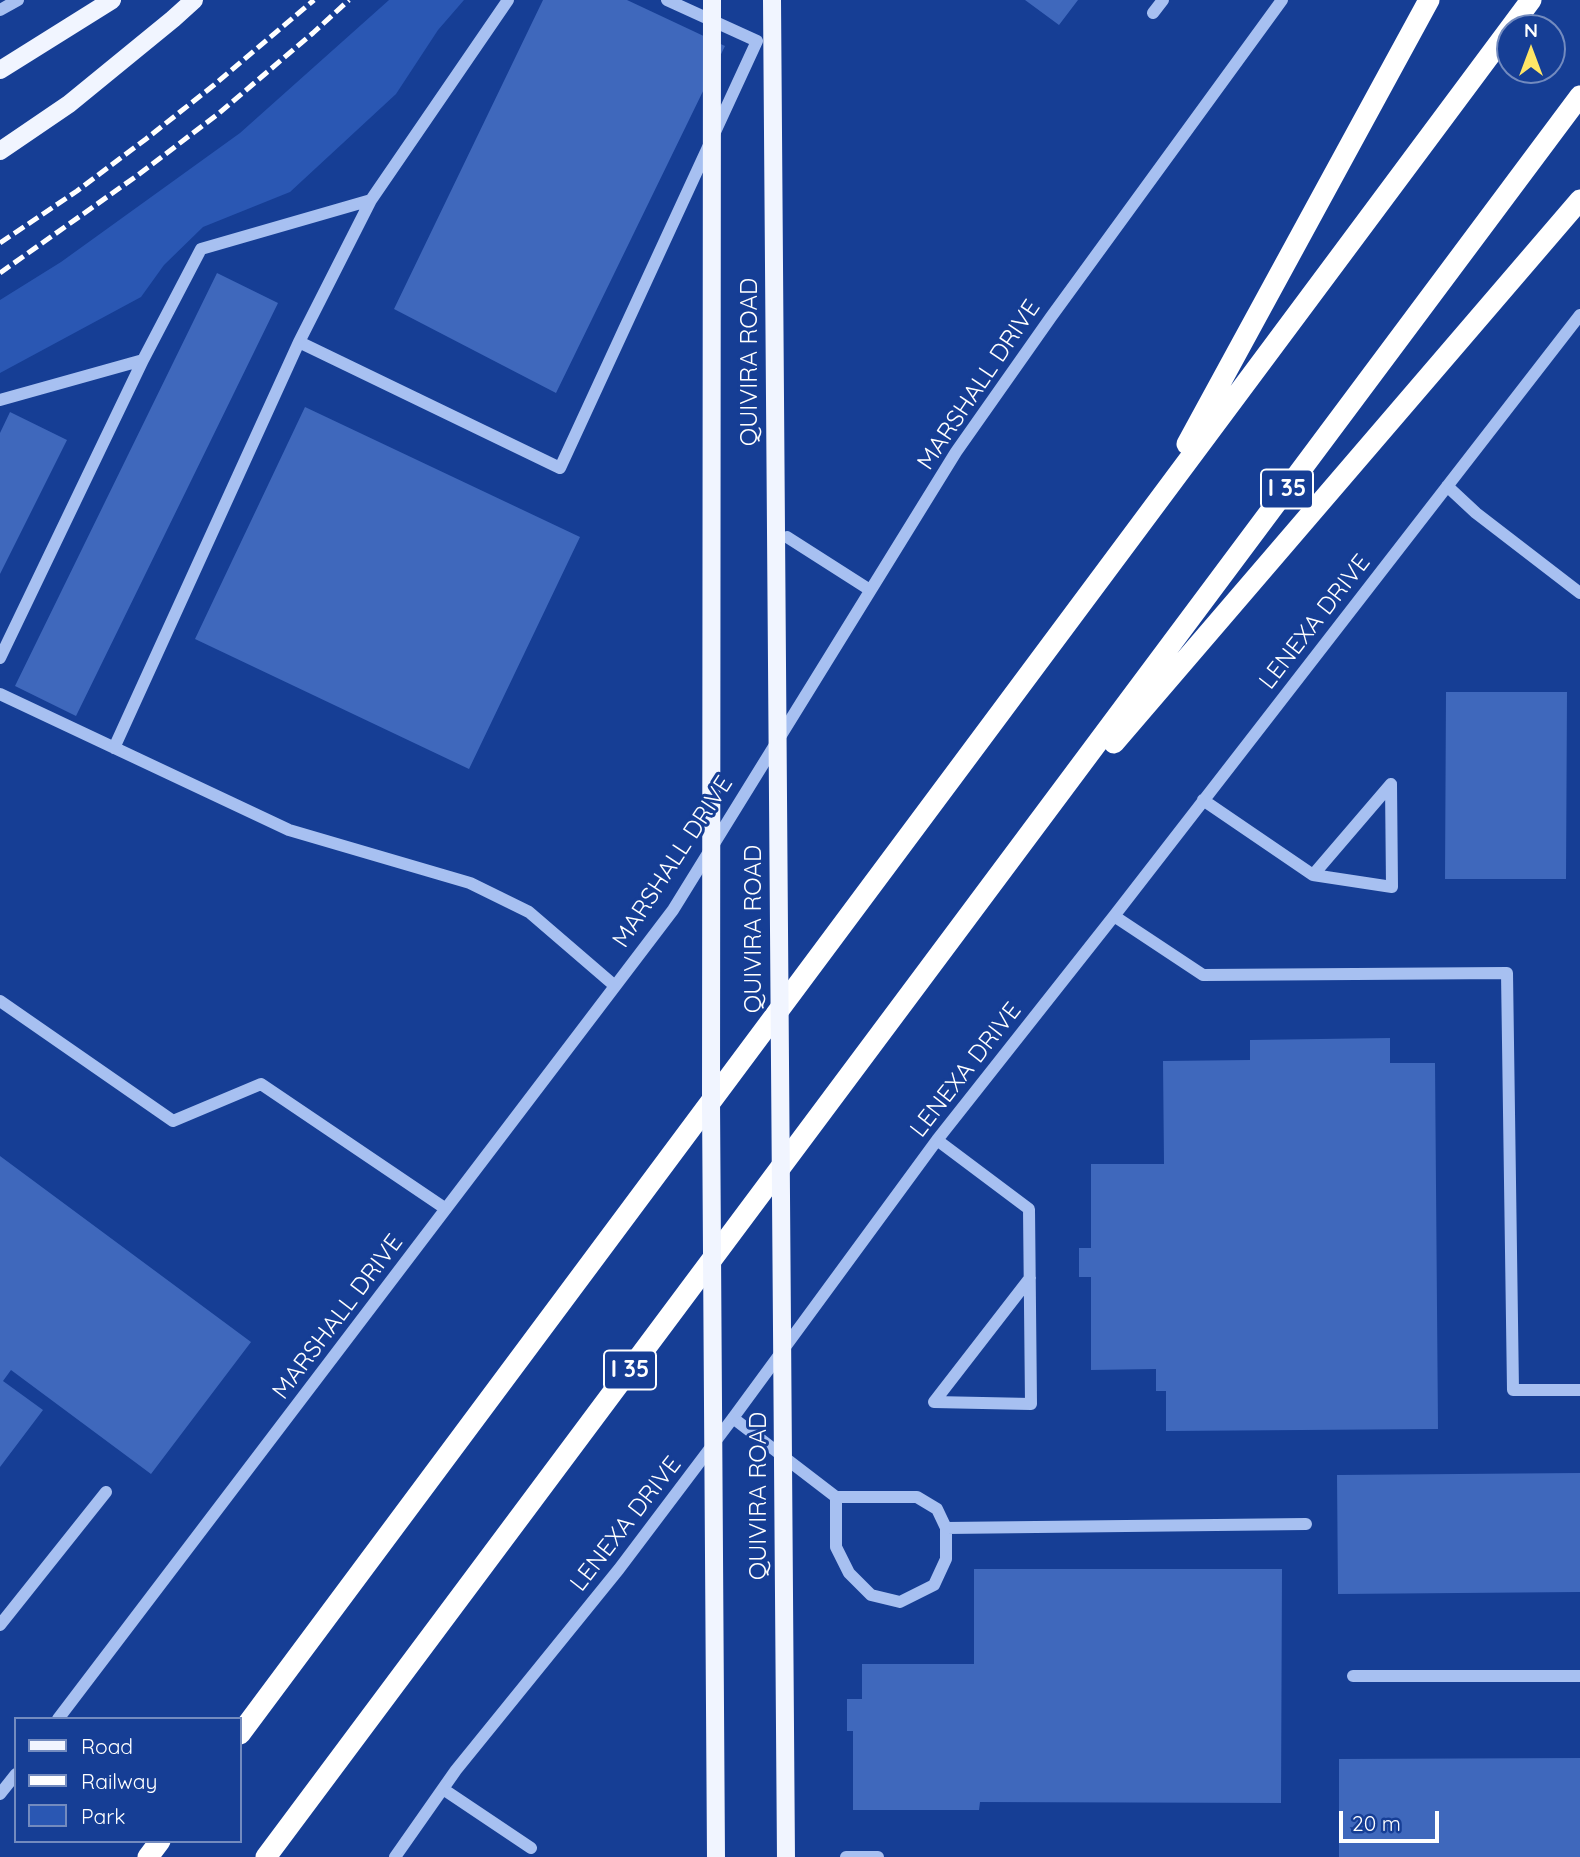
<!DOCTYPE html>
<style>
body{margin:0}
#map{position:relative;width:1580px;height:1857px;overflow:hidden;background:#163e95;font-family:Quicksand,sans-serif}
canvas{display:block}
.legend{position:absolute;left:14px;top:1717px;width:228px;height:126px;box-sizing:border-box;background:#163e95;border:2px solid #738bbf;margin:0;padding:9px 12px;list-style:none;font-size:21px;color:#fff}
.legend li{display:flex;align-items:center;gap:14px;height:35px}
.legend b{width:35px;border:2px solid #738bbf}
.north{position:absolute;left:1496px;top:14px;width:70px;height:70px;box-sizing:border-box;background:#163e95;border:2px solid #738bbf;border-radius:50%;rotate:0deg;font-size:19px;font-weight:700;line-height:28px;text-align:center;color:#fff}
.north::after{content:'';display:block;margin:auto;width:24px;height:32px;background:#ffe667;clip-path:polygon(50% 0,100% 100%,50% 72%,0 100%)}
.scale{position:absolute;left:1339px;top:1811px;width:100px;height:32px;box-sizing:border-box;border:4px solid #fff;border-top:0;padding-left:9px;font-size:21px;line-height:24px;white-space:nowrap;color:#fff;-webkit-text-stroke:5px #163e95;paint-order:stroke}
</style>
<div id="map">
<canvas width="1580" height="1857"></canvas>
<ul class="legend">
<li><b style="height:9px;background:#f1f5ff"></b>Road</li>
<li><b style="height:9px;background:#fff"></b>Railway</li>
<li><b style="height:19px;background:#2a57b3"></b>Park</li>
</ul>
<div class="north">N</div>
<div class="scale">20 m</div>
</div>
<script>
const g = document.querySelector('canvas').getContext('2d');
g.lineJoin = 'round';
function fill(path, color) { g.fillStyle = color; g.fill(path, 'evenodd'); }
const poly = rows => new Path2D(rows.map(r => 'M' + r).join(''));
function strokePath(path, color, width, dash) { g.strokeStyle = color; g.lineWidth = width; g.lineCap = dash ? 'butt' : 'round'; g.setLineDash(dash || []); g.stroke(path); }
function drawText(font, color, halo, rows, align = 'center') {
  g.font = font + ' Quicksand,sans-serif'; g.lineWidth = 6; g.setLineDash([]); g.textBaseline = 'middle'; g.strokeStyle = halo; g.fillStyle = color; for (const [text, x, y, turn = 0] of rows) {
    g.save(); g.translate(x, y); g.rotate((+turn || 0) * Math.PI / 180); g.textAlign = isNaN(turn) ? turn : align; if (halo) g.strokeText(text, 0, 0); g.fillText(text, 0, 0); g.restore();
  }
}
fill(poly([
 [389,0,464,0,438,30,396,94,290,192,203,227,164,265,141,297,0,373,0,300,61,262,240,133]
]), '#2a57b3');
fill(poly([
 [543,0,627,0,725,46,556,393,394,309],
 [1025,0,1078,0,1059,25],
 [217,273,278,303,76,716,15,686],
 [305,407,580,537,469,769,195,639],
 [10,412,67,440,0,574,0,433],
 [1446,692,1567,692,1566,879,1445,879],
 [1390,1038,1390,1063,1435,1063,1438,1429,1166,1431,1166,1391,1156,1391,1156,1369,1091,1370,1091,1277,1079,1277,1079,1248,1091,1248,1091,1164,1164,1164,1163,1061,1250,1060,1250,1040],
 [0,1156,251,1342,151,1474,11,1370,3,1381,43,1410,0,1467],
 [1580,1473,1580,1592,1338,1594,1337,1475],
 [974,1569,1282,1569,1281,1803,980,1802,979,1810,853,1810,853,1731,847,1731,847,1699,862,1699,862,1664,974,1664],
 [1580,1758,1580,1857,1339,1857,1339,1759]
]), '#3f68bc');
strokePath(poly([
 [0,10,18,0],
 [1153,13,1163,0],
 [371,200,508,0],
 [299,342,560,468,757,41,667,0],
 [0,400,143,360,0,658],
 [1447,486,1476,513,1580,593],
 [787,537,870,590],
 [0,694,289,830,470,883,529,912,615,986],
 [114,748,299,342,371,200,201,249,143,360],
 [1203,800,1313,875,1391,784,1392,887,1313,875],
 [1114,916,1203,975,1507,973,1513,1390,1580,1390],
 [0,1001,173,1121,261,1084,446,1209],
 [937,1140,1029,1209,1031,1404,934,1402,1030,1278],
 [733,1418,836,1497,917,1497,937,1509,946,1528,946,1559,934,1585,900,1602,871,1595,849,1573,836,1547,836,1497],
 [946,1528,1306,1524],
 [0,1625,106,1492],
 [1353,1676,1580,1676],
 [58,1719,673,910,956,452,1051,317,1282,0],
 [443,1789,531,1848],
 [0,1794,16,1774],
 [395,1857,456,1770,619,1569,733,1418,937,1140,1114,916,1580,315],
 [846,1857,878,1857]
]), '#a7c0f1', 12);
strokePath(poly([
 [0,70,112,0],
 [0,151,69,104,173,19,194,0]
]), '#f1f5ff', 18);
strokePath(poly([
 [1187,444,1429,0],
 [1114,743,1580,200],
 [240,1734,1531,0],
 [148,1857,160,1841],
 [266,1857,1580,96]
]), '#fff', 21);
strokePath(poly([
 [0,243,77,191,146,139,214,85,314,0],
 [0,273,138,175,218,114,313,33,349,0]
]), '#fff', 5, [12, 5]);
strokePath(poly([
 [712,0,711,1101,716,1857],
 [772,0,786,1857]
]), '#f1f5ff', 18);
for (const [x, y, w] of [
 [1287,489,52],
 [630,1370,52]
]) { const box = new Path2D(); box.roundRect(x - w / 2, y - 19.5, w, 39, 5); g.fillStyle = '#163e95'; g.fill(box); strokePath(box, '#fff', 2); }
drawText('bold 23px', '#fff', null, [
 ["I 35",1287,489],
 ["I 35",630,1370]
]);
drawText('24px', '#fff', '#163e95', [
 ["QUIVIRA ROAD",750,362,-90],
 ["MARSHALL DRIVE",979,385,-56],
 ["LENEXA DRIVE",1315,622,-52],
 ["MARSHALL DRIVE",673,862,-57],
 ["QUIVIRA ROAD",754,929,-90],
 ["LENEXA DRIVE",966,1070,-52],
 ["MARSHALL DRIVE",338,1317,-53],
 ["QUIVIRA ROAD",759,1496,-90],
 ["LENEXA DRIVE",626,1524,-52]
]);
</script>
